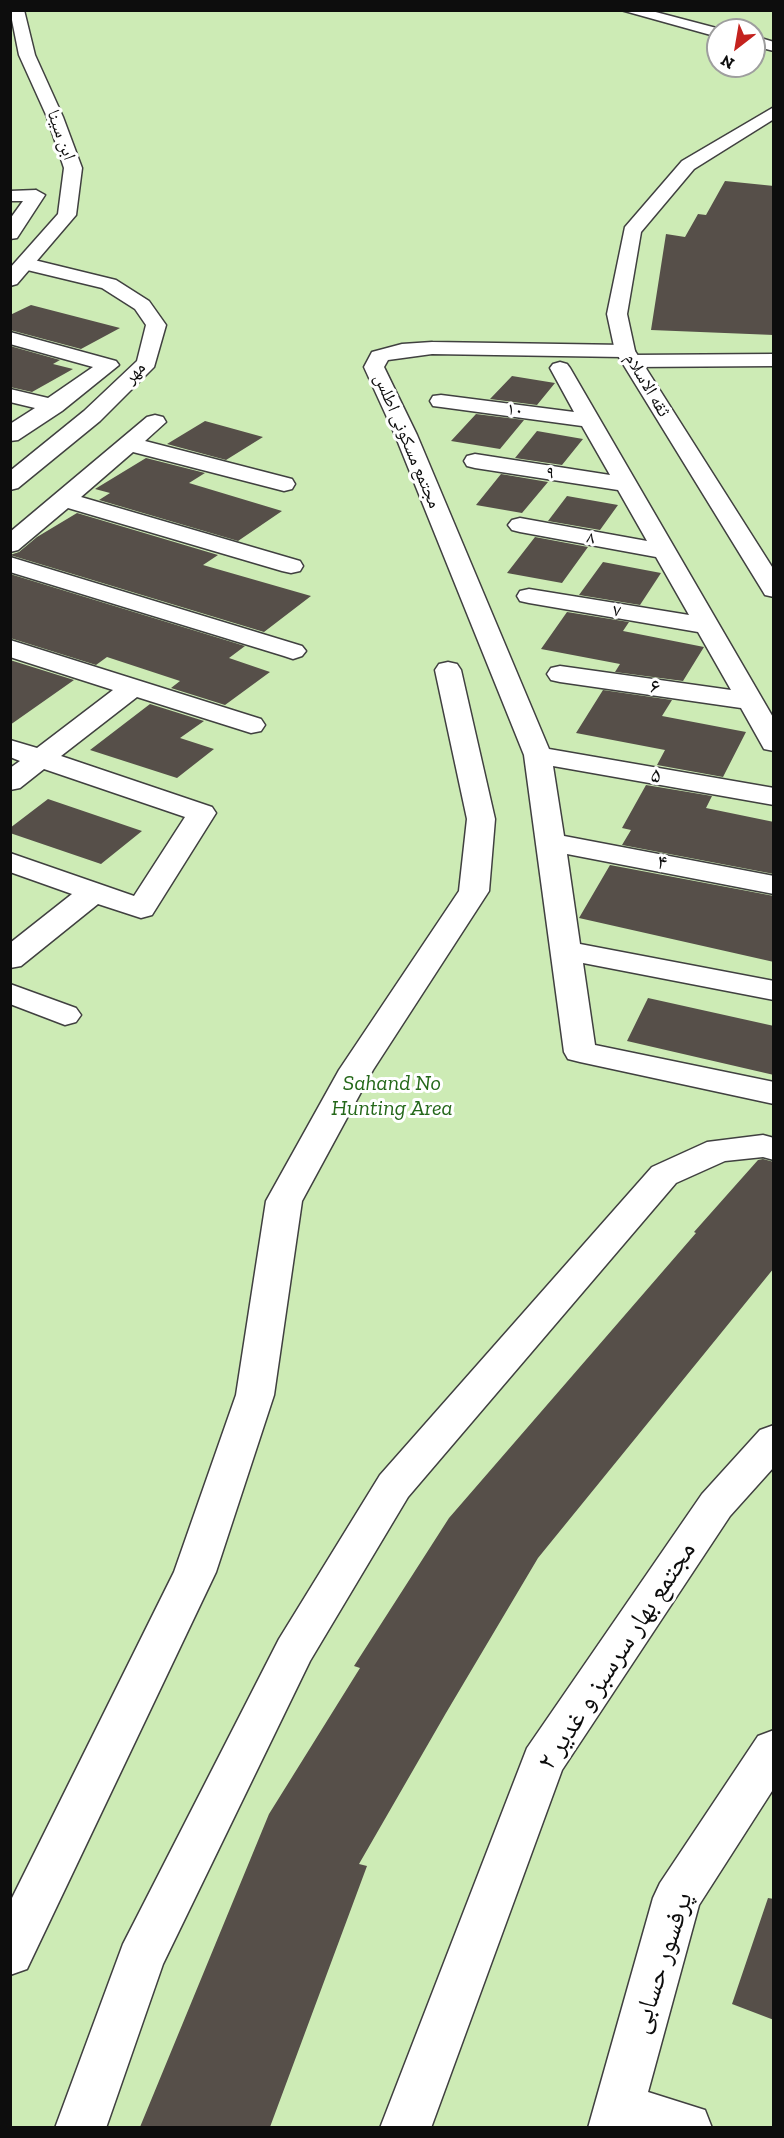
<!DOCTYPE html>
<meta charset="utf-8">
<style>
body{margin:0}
#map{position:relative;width:784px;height:2138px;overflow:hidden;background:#fffded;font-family:"Zilla Slab",serif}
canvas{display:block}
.frame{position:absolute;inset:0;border:12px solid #0d0d0d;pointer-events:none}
.north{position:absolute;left:706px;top:18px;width:60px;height:60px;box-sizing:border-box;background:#fff;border:2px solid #9e9e9e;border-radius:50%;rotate:211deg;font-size:16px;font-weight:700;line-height:24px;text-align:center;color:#0d0d0d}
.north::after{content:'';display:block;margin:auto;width:21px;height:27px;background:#c4221e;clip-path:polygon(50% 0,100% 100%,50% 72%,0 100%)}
</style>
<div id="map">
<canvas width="784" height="2138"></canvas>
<div class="frame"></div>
<div class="north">N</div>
</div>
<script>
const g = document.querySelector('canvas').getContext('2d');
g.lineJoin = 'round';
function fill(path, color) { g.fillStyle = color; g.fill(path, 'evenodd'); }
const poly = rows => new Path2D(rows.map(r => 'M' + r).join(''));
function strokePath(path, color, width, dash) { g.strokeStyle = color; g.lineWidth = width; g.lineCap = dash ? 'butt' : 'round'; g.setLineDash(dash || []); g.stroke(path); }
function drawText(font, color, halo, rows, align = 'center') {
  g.font = font + ' "Zilla Slab","Noto Naskh Arabic",serif'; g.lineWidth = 6; g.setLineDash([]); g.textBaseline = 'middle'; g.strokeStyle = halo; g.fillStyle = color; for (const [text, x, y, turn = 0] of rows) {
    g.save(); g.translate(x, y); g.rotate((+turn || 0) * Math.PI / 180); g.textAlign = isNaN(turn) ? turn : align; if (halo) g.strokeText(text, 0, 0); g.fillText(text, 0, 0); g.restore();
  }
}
fill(poly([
 [11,11,773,11,773,2127,11,2127],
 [718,30,754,30,754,66,718,66]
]), '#cdebb5');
fill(poly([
 [725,181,774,186,774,335,651,330,666,234,685,237,698,214,706,215],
 [31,305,120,328,81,349,10,330,10,315],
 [10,346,60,360,53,364,73,369,32,392,10,387],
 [512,376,555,383,537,405,490,399],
 [476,414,524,420,500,449,451,441],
 [205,421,263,437,226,460,167,444],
 [537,431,583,439,562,465,515,458],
 [146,458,205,473,189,483,282,511,238,541,99,500,110,493,95,489],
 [501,474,548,482,522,513,476,505],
 [567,496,618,505,600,530,548,521],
 [77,513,218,555,203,565,311,596,264,632,10,555,19,552,37,537],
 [535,537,588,547,562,583,507,573],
 [603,562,661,573,640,605,579,595],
 [10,574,245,646,229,658,270,672,225,705,171,688,180,681,107,657,96,665,10,638],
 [567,612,629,622,623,631,704,647,683,681,615,672,620,664,541,649],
 [10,660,74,680,10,725],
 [603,690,672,700,662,716,746,732,723,777,657,765,665,750,576,733],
 [150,704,204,721,180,738,214,749,177,778,90,750],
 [646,785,712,796,706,808,774,822,774,874,622,845,631,830,622,828],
 [48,799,142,831,101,864,10,833,10,828],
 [610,865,774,896,774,962,579,918],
 [648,998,774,1026,774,1075,627,1041],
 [763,1159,774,1162,774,1268,538,1558,446,1713,359,1864,367,1866,270,2127,140,2127,269,1814,360,1668,354,1666,449,1518,696,1233,694,1232,758,1160],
 [768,1898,774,1899,774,2020,732,2004]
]), '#564f49');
const minor = poly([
 [621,10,648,10,724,30,718,30,718,37,621,10],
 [754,36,774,42,774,51,754,46,754,36],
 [36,190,45,195,17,238,10,239,10,219,23,201,10,201,10,191,36,190],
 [26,258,116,280,149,301,166,325,154,367,100,421,18,488,10,490,10,471,84,411,137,361,146,325,135,309,102,288,19,268,16,264,26,258],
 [10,332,116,361,119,365,62,411,18,440,10,441,10,424,35,408,10,402,10,389,48,398,93,367,10,344,10,332],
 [432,342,625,345,632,347,635,351,633,355,774,354,774,366,631,367,624,365,621,361,623,357,432,354,388,360,384,367,417,435,549,749,774,788,774,805,553,766,564,836,774,876,774,894,567,854,580,944,774,981,774,1000,583,963,595,1045,774,1082,774,1104,580,1062,568,1059,564,1052,524,755,395,435,364,367,372,352,402,344,432,342],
 [560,362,567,364,570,368,774,719,774,751,764,749,741,708,560,682,551,680,547,674,551,668,560,666,731,690,698,632,529,603,520,601,517,596,520,591,529,589,689,615,656,557,520,532,512,530,508,525,512,520,520,518,647,541,618,490,475,468,467,466,464,461,467,456,475,454,610,475,582,426,441,407,433,406,430,401,433,396,441,395,574,412,550,368,553,364,560,362],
 [155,415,163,417,166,422,145,441,292,479,295,484,292,489,284,491,133,452,81,497,300,561,303,566,300,571,291,573,282,571,68,508,18,550,10,552,10,532,147,417,155,415],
 [10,557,302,646,306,651,302,656,293,659,284,656,10,572,10,557],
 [10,640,261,719,265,725,261,731,251,733,137,697,61,756,212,807,216,813,152,915,141,918,98,904,21,966,10,968,10,943,72,894,10,872,10,853,134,896,185,817,44,769,20,788,10,790,10,768,20,761,10,757,10,740,37,748,113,690,10,657,10,640],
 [448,662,457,664,461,670,495,819,489,891,373,1070,302,1201,274,1395,216,1572,27,1969,10,1975,10,1902,174,1572,236,1395,266,1201,339,1070,459,891,467,819,435,670,439,664,448,662],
 [10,984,76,1008,81,1015,76,1022,65,1025,10,1004,10,984],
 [763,1135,774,1138,774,1160,763,1157,725,1161,676,1183,408,1497,310,1661,163,1964,106,2128,55,2128,123,1944,279,1639,380,1475,652,1167,707,1142,763,1135],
 [774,1425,774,1467,730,1516,562,1770,431,2128,380,2128,527,1748,702,1494,760,1430,774,1425],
 [774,1730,774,1788,699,1905,648,2092,705,2110,712,2128,588,2128,653,1898,660,1883,758,1736,774,1730]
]);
const tertiary = poly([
 [10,10,24,10,35,55,63,117,82,168,76,215,17,284,10,286,10,268,58,214,64,168,47,117,19,55,10,10],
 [774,107,774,119,694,169,641,232,627,314,635,351,774,570,774,597,765,595,762,590,615,351,607,314,625,227,682,161,774,107]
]);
strokePath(minor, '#404040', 3);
strokePath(tertiary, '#404040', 3);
fill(minor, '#fff');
fill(tertiary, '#fff');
drawText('18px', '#0d0d0d', '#fff', [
 ["ابن سینا",61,135,70],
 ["مهر",135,373,-48],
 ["ثقه الاسلام",647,385,59],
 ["۱۰",515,410,7],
 ["مجتمع مسکونی اطلس",407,441,67],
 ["۹",550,473,9],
 ["۸",591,538,10],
 ["۷",617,611,10]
]);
drawText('22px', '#0d0d0d', '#fff', [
 ["۶",655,687,8],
 ["۵",656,776,10],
 ["۴",662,863,11]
]);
drawText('italic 22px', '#25681a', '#fff', [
 ["Sahand No",392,1084],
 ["Hunting Area",392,1109]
]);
drawText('27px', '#0d0d0d', '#fff', [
 ["مجتمع بهار سرسبز و غدیر ۲",617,1656,-57],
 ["پرفسور حسابی",662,1963,-72]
]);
</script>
